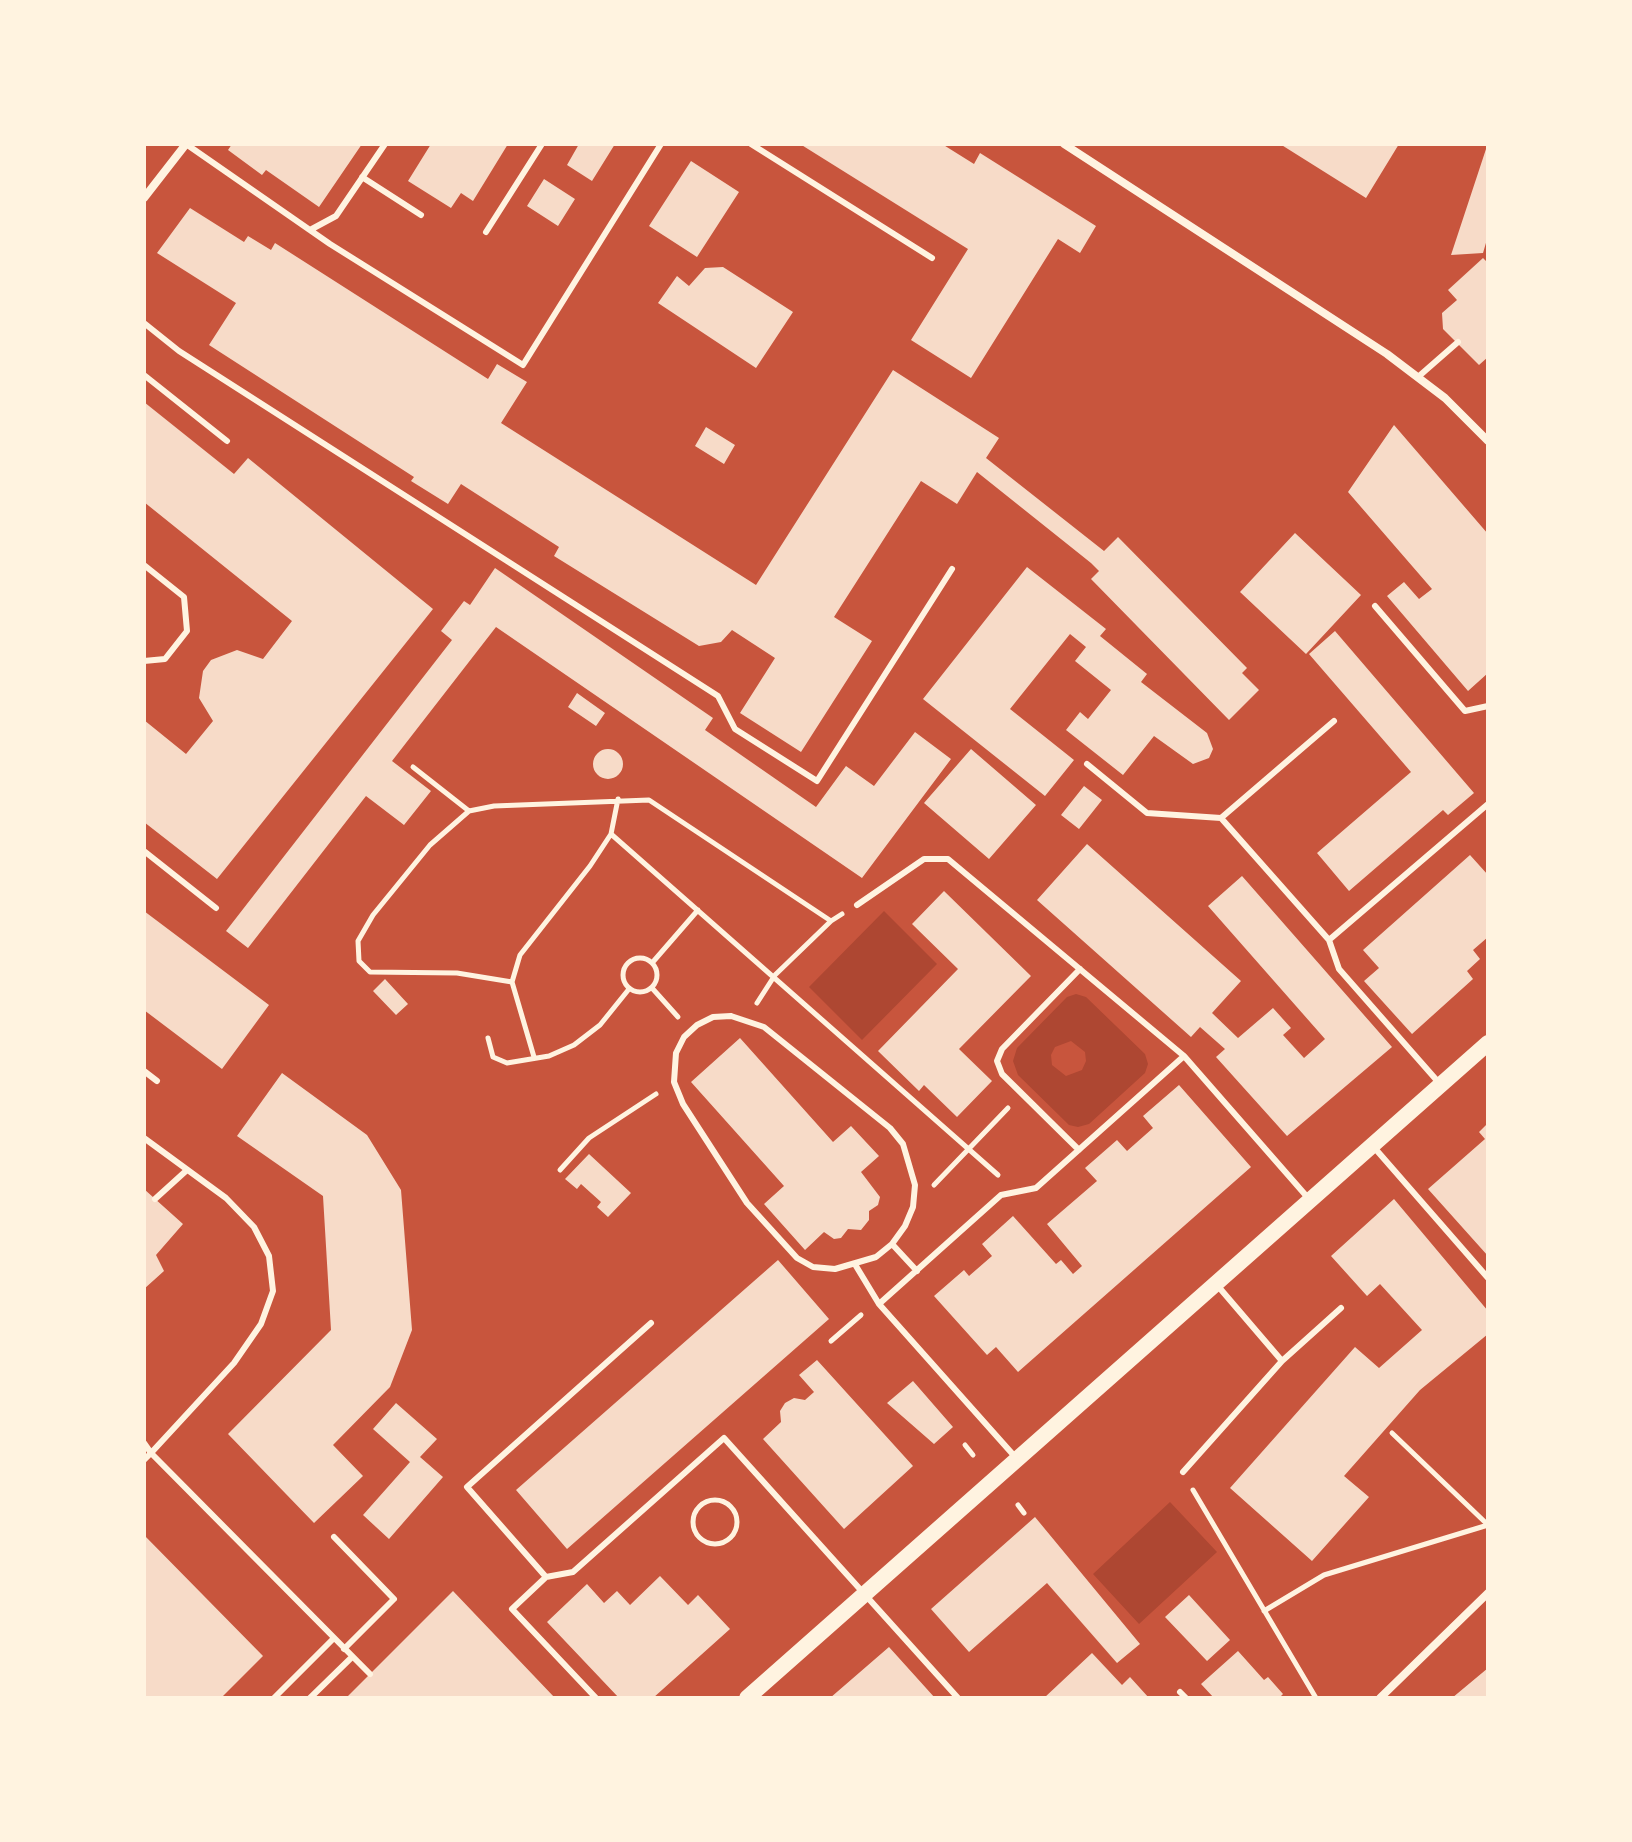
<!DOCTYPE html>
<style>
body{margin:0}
#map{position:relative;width:1632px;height:1842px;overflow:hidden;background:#c8553d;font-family:Barlow,sans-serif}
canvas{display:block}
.frame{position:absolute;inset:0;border:146px solid #fff3e0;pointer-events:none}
</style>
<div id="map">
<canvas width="1632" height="1842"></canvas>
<div class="frame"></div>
</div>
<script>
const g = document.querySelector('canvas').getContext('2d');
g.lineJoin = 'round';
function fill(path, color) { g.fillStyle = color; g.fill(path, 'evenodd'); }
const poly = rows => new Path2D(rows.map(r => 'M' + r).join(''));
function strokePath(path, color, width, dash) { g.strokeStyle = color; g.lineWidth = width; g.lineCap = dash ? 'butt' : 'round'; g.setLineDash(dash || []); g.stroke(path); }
fill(poly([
 [884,911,937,964,862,1040,809,987],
 [1076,994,1086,997,1145,1054,1148,1064,1145,1073,1089,1124,1078,1127,1069,1125,1018,1075,1013,1061,1017,1048,1067,997],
 [1071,1041,1085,1052,1086,1061,1082,1070,1066,1076,1052,1065,1051,1055,1055,1047],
 [1170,1502,1217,1552,1139,1624,1093,1574]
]), '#ae4732');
fill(poly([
 [232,144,362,144,319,207,266,170,262,175,228,150],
 [431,144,508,144,473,201,461,193,451,208,408,181],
 [579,144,615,144,592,181,567,165],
 [800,144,942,144,974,164,980,153,1096,226,1080,253,1058,239,971,378,911,340,968,249],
 [1280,144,1399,144,1366,198],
 [1487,146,1488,236,1483,253,1451,255],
 [691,161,739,192,697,257,649,226],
 [544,179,575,199,558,226,527,206],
 [190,208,244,242,248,236,271,250,275,243,488,379,497,364,527,382,501,423,756,585,893,370,999,438,986,458,1104,551,1118,537,1247,668,1242,673,1259,690,1229,720,1091,579,1099,571,1091,563,977,472,957,504,921,481,834,617,872,641,801,752,740,713,775,658,732,630,721,642,699,646,554,556,559,547,461,484,448,504,411,481,414,477,209,345,236,303,157,253],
 [1483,258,1488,263,1488,357,1479,365,1443,329,1442,313,1457,300,1448,290],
 [723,267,793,312,756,368,658,303,677,276,689,286,705,268],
 [144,402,234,474,248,458,433,609,217,879,144,822,144,720,186,754,213,721,199,698,203,671,211,660,237,650,263,659,292,621,144,502],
 [1394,425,1488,534,1488,673,1468,691,1387,596,1404,582,1419,599,1432,589,1348,492],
 [706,427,735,445,724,464,695,446],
 [1295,533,1361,595,1306,654,1240,592],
 [1027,567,1106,629,1100,636,1147,674,1141,682,1207,733,1213,749,1209,758,1193,764,1154,736,1123,775,1066,730,1080,712,1088,719,1111,690,1075,661,1086,647,1070,634,1010,709,1074,760,1045,796,923,699],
 [495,568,713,718,705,730,816,807,846,766,874,786,915,732,951,759,862,878,496,627,392,761,431,791,404,825,366,796,248,948,226,931,452,640,441,631,464,601,470,605],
 [1335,631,1474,793,1448,815,1443,810,1349,891,1317,853,1411,772,1309,654],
 [577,693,605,713,596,726,568,707],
 '593 764a15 15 0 1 1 30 0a15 15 0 1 1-30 0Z',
 [971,749,1036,805,989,859,924,803],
 [1084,786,1102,800,1079,829,1061,815],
 [1087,844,1241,981,1212,1013,1238,1038,1273,1008,1291,1028,1283,1035,1304,1058,1325,1039,1208,906,1242,876,1392,1047,1287,1136,1216,1057,1225,1049,1200,1027,1191,1037,1037,900],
 [1470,855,1488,875,1488,937,1473,950,1480,959,1467,971,1473,979,1412,1034,1364,981,1379,968,1363,950],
 [944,891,1031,976,959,1049,992,1081,957,1117,924,1085,919,1091,878,1051,958,969,912,924],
 [144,911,269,1005,222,1069,144,1010],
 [385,979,408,1004,396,1015,373,991],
 [740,1038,833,1142,851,1126,879,1156,861,1172,880,1197,878,1205,869,1211,869,1220,861,1230,848,1229,841,1238,834,1239,824,1232,805,1250,764,1204,784,1186,691,1082],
 [282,1073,367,1135,401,1190,412,1330,390,1387,333,1445,363,1476,314,1523,228,1434,331,1330,323,1196,237,1136],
 [1179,1085,1251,1167,1018,1372,996,1347,987,1355,934,1296,964,1270,969,1276,992,1256,982,1244,1013,1216,1056,1264,1061,1260,1073,1274,1082,1266,1047,1224,1097,1181,1085,1168,1117,1140,1127,1151,1153,1128,1143,1116],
 [1488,1123,1488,1256,1428,1189,1485,1139,1479,1132],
 [589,1154,631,1193,608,1217,597,1207,601,1202,581,1184,577,1189,565,1179],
 [144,1189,183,1224,156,1255,164,1271,144,1289],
 [1394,1199,1488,1311,1488,1334,1420,1390,1344,1476,1369,1497,1312,1561,1230,1488,1355,1347,1379,1368,1422,1330,1380,1284,1367,1296,1331,1256],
 [778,1260,829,1319,567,1549,516,1490],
 [817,1360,913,1466,844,1529,763,1439,781,1422,780,1411,785,1403,794,1398,805,1400,814,1392,799,1375],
 [913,1381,953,1427,934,1444,887,1403],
 [396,1403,437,1439,420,1457,443,1477,389,1539,363,1515,410,1462,373,1429],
 [1035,1517,1140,1644,1117,1663,1047,1583,969,1652,931,1609],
 [144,1535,263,1656,221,1698,144,1698],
 [660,1576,688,1605,698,1595,730,1629,653,1698,619,1698,547,1622,587,1584,604,1603,617,1591,630,1605],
 [453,1591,555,1698,346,1698],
 [1189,1595,1230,1640,1207,1661,1165,1617],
 [889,1647,935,1698,830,1698],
 [1238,1651,1264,1680,1268,1677,1283,1694,1279,1698,1214,1698,1201,1684],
 [1092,1653,1122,1685,1130,1677,1149,1698,1044,1698],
 [1488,1668,1488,1698,1452,1698]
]), '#f7dbc8');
strokePath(poly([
 [413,767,469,811],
 [611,834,998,1175],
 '623 975a17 17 0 1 1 34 0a17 17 0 1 1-34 0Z',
 [652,963,698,910],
 [512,982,457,973,370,972,359,961,358,941,373,915,430,845,469,811,494,806,649,800,831,921,842,914],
 [652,988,678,1017],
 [757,1003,775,975,831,921],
 [488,1038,493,1057,507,1063,549,1056,574,1045,600,1025,629,989],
 [534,1057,512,982,520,955,590,866,611,834,618,799],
 [560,1170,589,1138,656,1094],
 [934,1185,1008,1108],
 [831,1341,861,1315],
 [965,1445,973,1455],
 [1193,1490,1316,1698],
 '693 1522a22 22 0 1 1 44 0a22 22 0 1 1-44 0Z',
 [1018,1505,1024,1513],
 [1264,1611,1324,1575,1488,1525,1392,1433]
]), '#fff3e0', 5);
strokePath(poly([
 [186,144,330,244,523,365,661,144],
 [751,144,932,258],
 [362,177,421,215],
 [310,230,336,216,385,144],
 [486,232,542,144],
 [144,323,179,351,718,696,735,729,817,781,952,569],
 [144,375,227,441],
 [1418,377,1458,342],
 [144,565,184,597,187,631,165,659,144,661],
 [1375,606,1465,711,1488,706],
 [1087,764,1147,813,1221,818,1329,940,1339,969,1440,1084],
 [1221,818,1334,721],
 [144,851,216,908],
 [857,905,924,859,948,859,1184,1056,1309,1199],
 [1329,940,1488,804],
 [731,1016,764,1027,890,1128,903,1144,915,1185,913,1207,905,1226,892,1244,876,1257,835,1269,813,1267,797,1258,747,1203,683,1104,674,1082,676,1053,684,1037,697,1025,713,1017,731,1016],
 [144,1071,157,1081],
 [144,1138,226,1198,254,1227,269,1256,273,1291,261,1324,234,1363,151,1453,370,1674],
 [1372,1145,1488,1278],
 [1079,1150,1002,1074,997,1061,1002,1049,1080,969],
 [155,1199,187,1170],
 [892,1244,917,1271],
 [856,1266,879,1304],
 [651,1323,467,1487,546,1577,573,1572,724,1438,958,1698],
 [1282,1361,1341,1308],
 [144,1443,151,1453,144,1460],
 [1017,1459,879,1304,1001,1195,1036,1188,1184,1056],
 [1183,1472,1282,1361,1217,1285],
 [334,1537,394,1599,344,1649],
 [546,1577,512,1609,596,1698],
 [1180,1692,1186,1698],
 [274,1698,334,1638],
 [310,1698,352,1657]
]), '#fff3e0', 6);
strokePath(poly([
 [1064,144,1387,354,1445,398,1488,441],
 [144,198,186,144],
 [1380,1698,1488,1593]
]), '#fff3e0', 8);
strokePath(poly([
 [747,1698,1488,1043]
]), '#fff3e0', 16);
</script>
